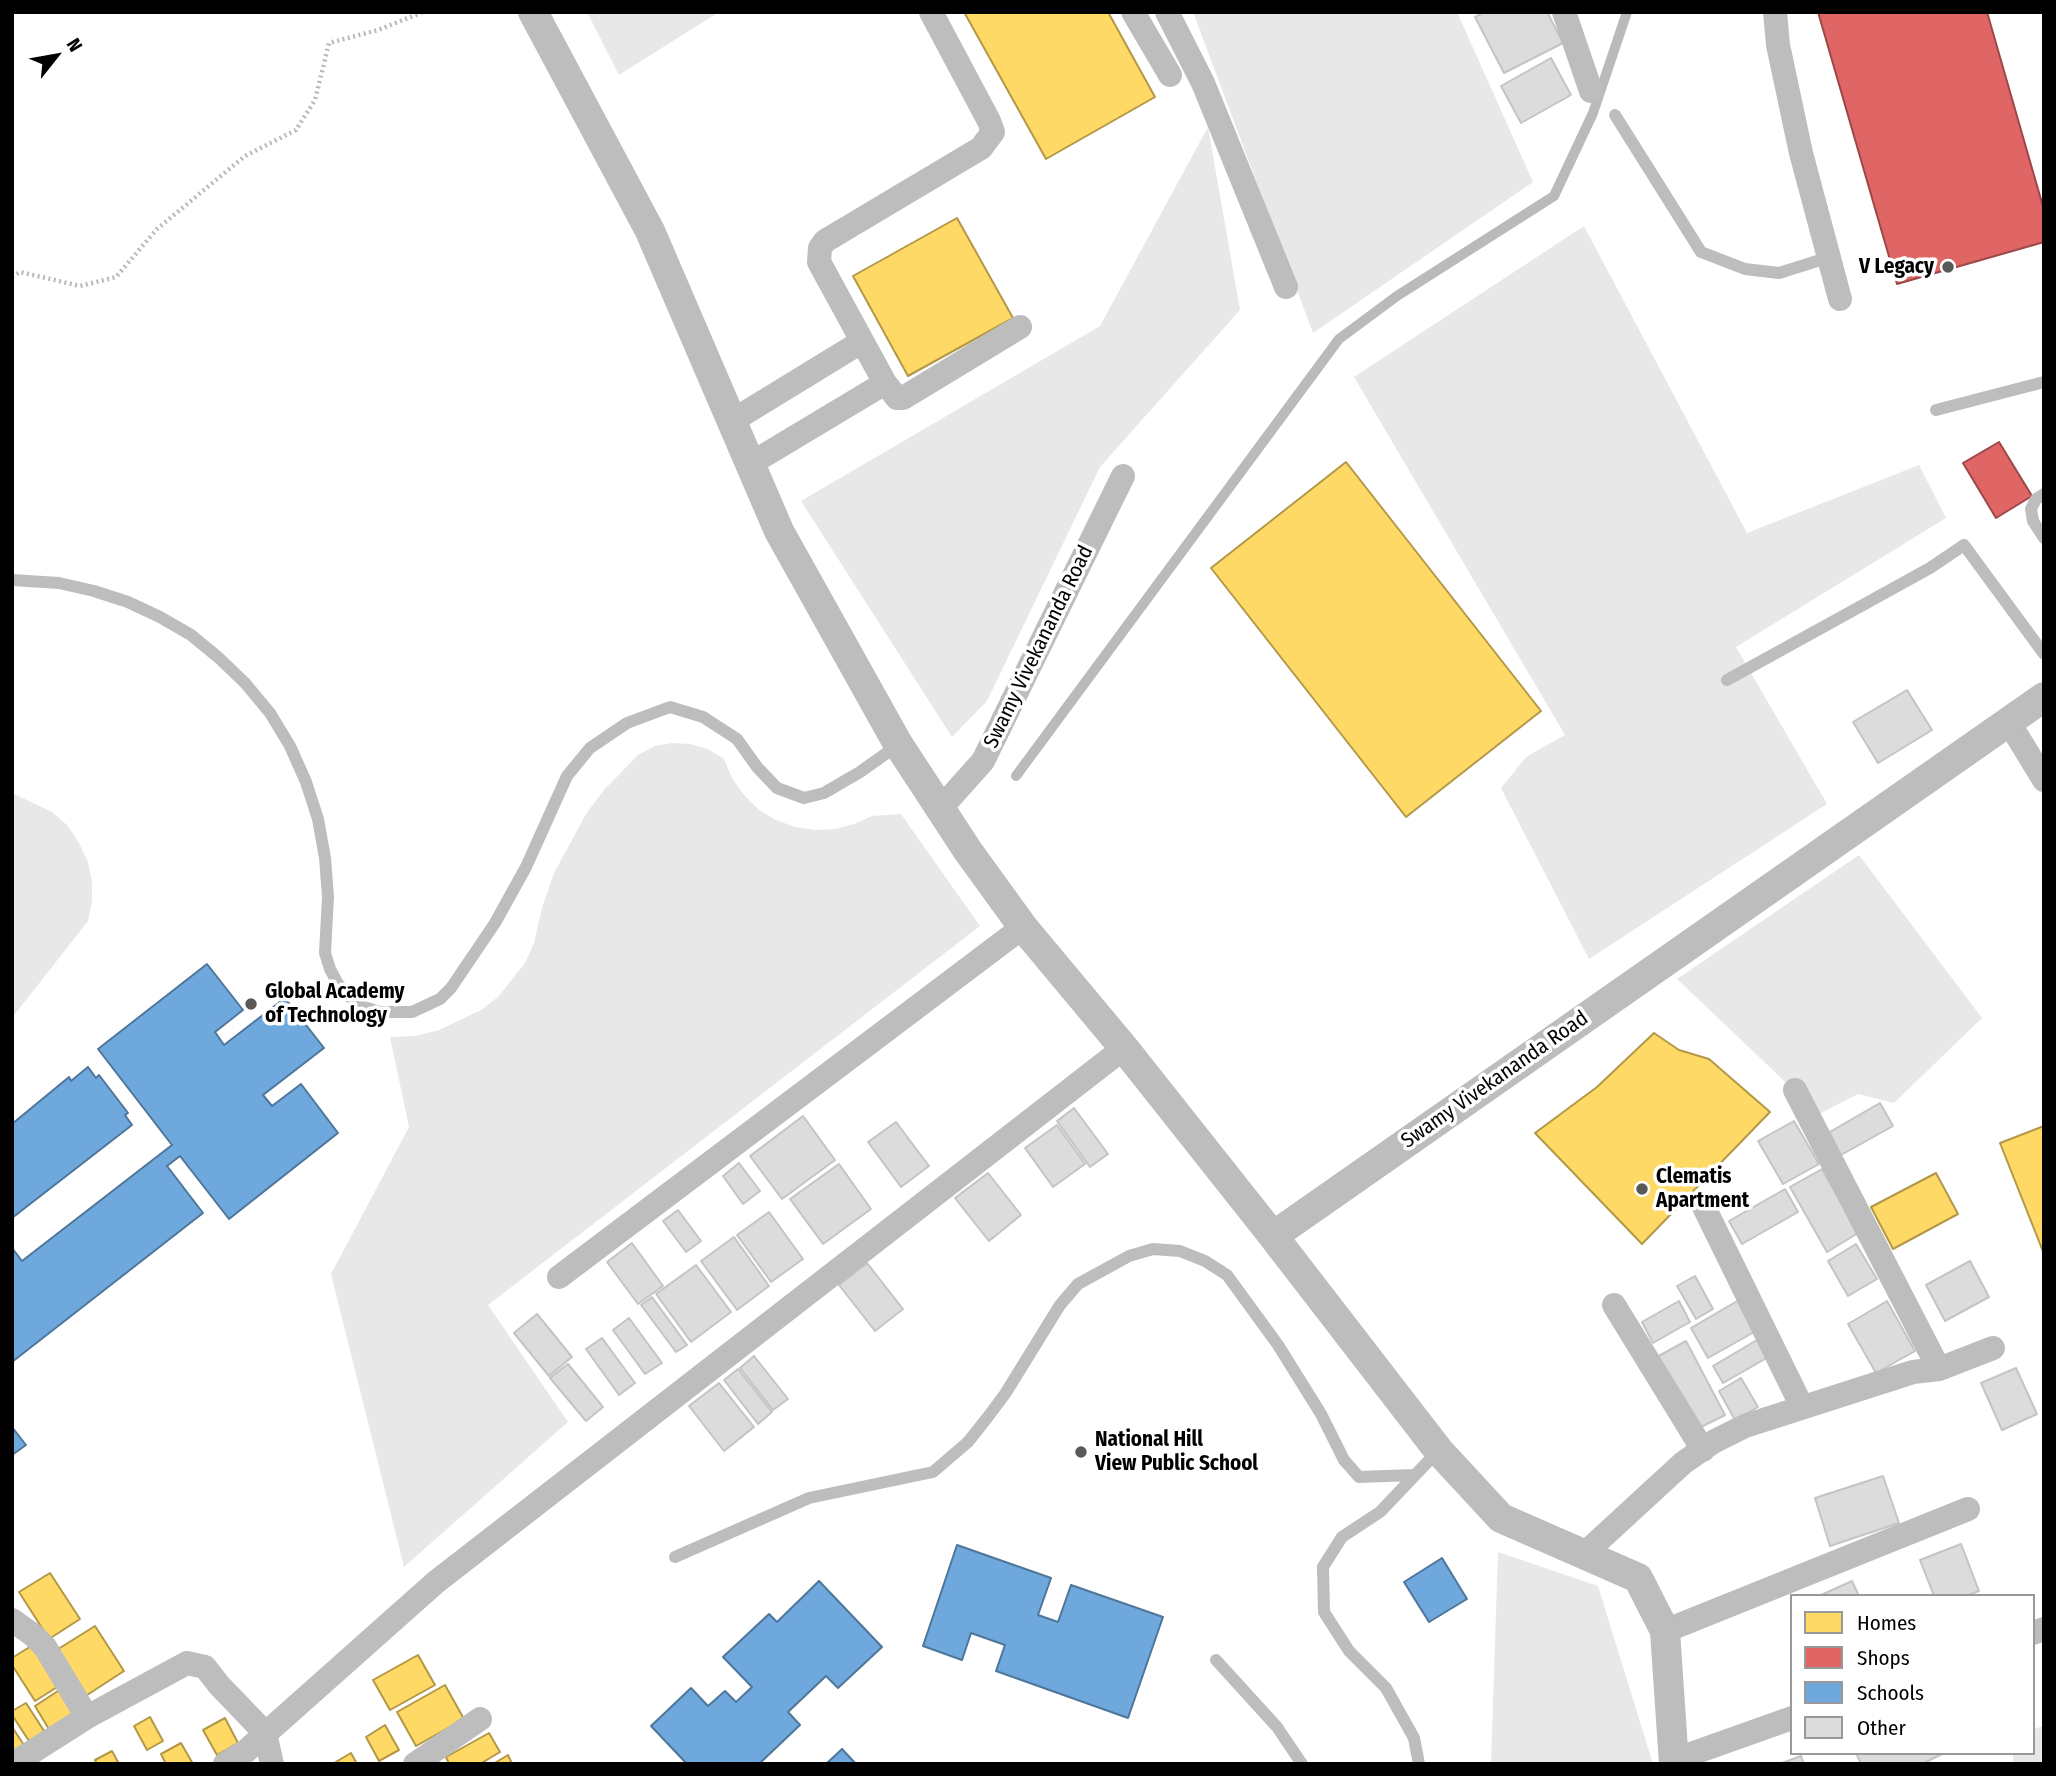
<!DOCTYPE html>
<style>
body{margin:0}
#map{position:relative;width:2056px;height:1776px;overflow:hidden;background:#fff;font-family:"Fira Sans Condensed",sans-serif}
canvas{display:block}
.frame{position:absolute;inset:0;border:14px solid #000;pointer-events:none}
.legend{position:absolute;left:1790px;top:1594px;width:245px;height:161px;box-sizing:border-box;background:#fff;border:2px solid #999;margin:0;padding:9px 12px;list-style:none;font-size:21px;color:#000}
.legend li{display:flex;align-items:center;gap:14px;height:35px}
.legend b{width:35px;border:2px solid #999}
.north{position:absolute;left:21px;top:21px;width:70px;height:70px;-webkit-text-stroke:5px #fff;paint-order:stroke;rotate:59deg;font-size:19px;font-weight:700;line-height:28px;text-align:center;color:#000}
.north::after{content:'';display:block;margin:auto;width:24px;height:32px;background:#000;clip-path:polygon(50% 0,100% 100%,50% 72%,0 100%)}
</style>
<div id="map">
<canvas width="2056" height="1776"></canvas>
<div class="frame"></div>
<ul class="legend">
<li><b style="height:19px;background:#ffd966"></b>Homes</li>
<li><b style="height:19px;background:#e06666"></b>Shops</li>
<li><b style="height:19px;background:#6fa8dc"></b>Schools</li>
<li><b style="height:19px;background:#dcdcdc"></b>Other</li>
</ul>
<div class="north">N</div>
</div>
<script>
const g = document.querySelector('canvas').getContext('2d');
g.lineJoin = 'round';
function fill(path, color) { g.fillStyle = color; g.fill(path, 'evenodd'); }
const poly = rows => new Path2D(rows.map(r => 'M' + r).join(''));
function strokePath(path, color, width, dash) { g.strokeStyle = color; g.lineWidth = width; g.lineCap = dash ? 'butt' : 'round'; g.setLineDash(dash || []); g.stroke(path); }
function drawText(font, color, halo, rows, align = 'center') {
  g.font = font + ' "Fira Sans Condensed",sans-serif'; g.lineWidth = 7; g.setLineDash([]); g.textBaseline = 'middle'; g.strokeStyle = halo; g.fillStyle = color; for (const [text, x, y, turn = 0] of rows) {
    g.save(); g.translate(x, y); g.rotate((+turn || 0) * Math.PI / 180); g.textAlign = isNaN(turn) ? turn : align; if (halo) g.strokeText(text, 0, 0); g.fillText(text, 0, 0); g.restore();
  }
}
fill(poly([
 [587,12,719,12,619,75],
 [1193,12,1457,12,1533,182,1313,333],
 [1208,127,1240,310,1100,467,987,701,952,737,801,501,1100,326],
 [1584,226,1747,533,1919,465,1946,518,1736,647,1827,804,1589,959,1501,788,1526,757,1565,735,1354,377],
 [672,743,690,744,708,749,724,759,732,778,744,795,759,810,776,820,795,827,815,830,835,829,854,824,872,816,901,814,980,926,488,1305,568,1422,404,1567,331,1274,409,1127,390,1037,415,1036,439,1030,481,1010,498,997,525,963,534,943,542,908,554,873,586,814,604,790,638,755,655,746],
 [12,793,52,812,68,826,79,843,88,862,92,882,92,902,88,921,12,1018],
 [1859,855,1982,1018,1894,1103,1858,1094,1819,1114,1677,979],
 [1498,1552,1598,1586,1653,1764,1491,1764],
 [2044,1726,2044,1764,2013,1764,2013,1753,2033,1753,2033,1729]
]), '#e8e8e8');
const homes = poly([
 [964,12,1108,12,1155,97,1046,159,964,12],
 [957,218,1013,318,908,376,853,276,957,218],
 [1346,462,1541,711,1406,817,1211,568,1346,462],
 [1654,1033,1679,1050,1709,1059,1770,1112,1642,1244,1535,1133,1597,1087,1654,1033],
 [2044,1126,2044,1254,2000,1143,2044,1126],
 [1936,1173,1958,1214,1893,1249,1871,1207,1936,1173],
 [50,1573,80,1619,49,1639,19,1592,50,1573],
 [95,1626,124,1671,84,1697,55,1651,95,1626],
 [36,1643,62,1684,35,1701,12,1665,12,1658,36,1643],
 [418,1655,435,1685,390,1710,373,1680,418,1655],
 [445,1685,464,1719,416,1746,397,1712,445,1685],
 [64,1687,79,1711,50,1731,35,1706,64,1687],
 [26,1703,48,1737,33,1747,12,1715,12,1711,26,1703],
 [150,1717,163,1741,147,1750,134,1726,150,1717],
 [225,1718,238,1743,217,1755,203,1730,225,1718],
 [385,1725,399,1750,379,1761,366,1737,385,1725],
 [12,1727,24,1745,12,1753,12,1727],
 [489,1733,500,1752,480,1764,449,1764,446,1757,489,1733],
 [181,1743,193,1764,166,1764,161,1754,181,1743],
 [112,1751,119,1764,97,1764,95,1760,112,1751],
 [351,1753,357,1764,334,1764,334,1763,351,1753],
 [508,1755,512,1764,493,1764,508,1755]
]);
fill(homes, '#ffd966');
strokePath(homes, '#b29847', 2);
const shops = poly([
 [1818,12,1987,12,2044,210,2044,242,1897,284,1818,12],
 [1999,442,2032,496,1996,518,1963,463,1999,442]
]);
fill(shops, '#e06666');
strokePath(shops, '#9d4747', 2);
const schools = poly([
 [207,964,243,1010,215,1032,224,1045,285,998,324,1048,263,1095,272,1106,301,1084,338,1133,229,1219,180,1156,167,1166,203,1213,12,1362,12,1248,22,1261,172,1145,98,1049,207,964],
 [88,1067,96,1078,99,1075,128,1113,125,1115,132,1125,12,1218,12,1124,69,1077,71,1081,88,1067],
 [12,1427,26,1445,12,1455,12,1427],
 [957,1545,1051,1578,1038,1615,1058,1622,1071,1585,1163,1617,1128,1718,996,1671,1005,1645,971,1633,962,1660,923,1646,957,1545],
 [1442,1558,1467,1599,1429,1622,1404,1582,1442,1558],
 [819,1581,882,1647,838,1688,826,1676,788,1712,800,1725,759,1764,687,1764,651,1726,691,1688,708,1706,725,1691,736,1702,752,1687,723,1657,769,1614,777,1622,819,1581],
 [842,1749,856,1764,826,1764,842,1749]
]);
fill(schools, '#6fa8dc');
strokePath(schools, '#4e769a', 2);
strokePath(poly([
 [1016,776,1339,339,1397,296,1554,196,1593,113,1627,12]
]), '#bababa', 10);
const building = poly([
 [1485,12,1547,12,1563,43,1504,73,1475,17,1485,12],
 [1551,58,1571,95,1521,123,1501,86,1551,58],
 [1907,690,1932,730,1878,763,1853,722,1907,690],
 [1880,1103,1893,1126,1841,1155,1828,1133,1880,1103],
 [1074,1108,1108,1154,1090,1167,1057,1121,1074,1108],
 [803,1116,835,1160,782,1199,750,1156,803,1116],
 [1794,1121,1819,1164,1783,1184,1758,1141,1794,1121],
 [896,1122,929,1166,901,1187,868,1142,896,1122],
 [1057,1125,1085,1164,1053,1187,1025,1148,1057,1125],
 [739,1163,760,1191,743,1204,723,1176,739,1163],
 [839,1164,871,1209,823,1244,790,1199,839,1164],
 [1822,1169,1858,1233,1827,1252,1790,1187,1822,1169],
 [988,1173,1021,1215,989,1241,955,1198,988,1173],
 [1785,1189,1798,1212,1742,1244,1729,1221,1785,1189],
 [678,1210,701,1241,686,1252,663,1221,678,1210],
 [769,1212,803,1259,771,1282,737,1235,769,1212],
 [734,1237,769,1286,737,1310,701,1261,734,1237],
 [632,1243,663,1286,638,1304,607,1262,632,1243],
 [1856,1244,1877,1279,1848,1296,1828,1261,1856,1244],
 [1970,1261,1989,1297,1945,1321,1926,1285,1970,1261],
 [867,1263,903,1309,875,1331,839,1285,867,1263],
 [696,1265,731,1312,691,1342,656,1294,696,1265],
 [1695,1276,1713,1309,1696,1319,1677,1286,1695,1276],
 [652,1297,687,1345,676,1352,641,1305,652,1297],
 [1739,1300,1756,1331,1708,1358,1691,1328,1739,1300],
 [1679,1301,1690,1322,1653,1343,1642,1322,1679,1301],
 [1887,1301,1915,1351,1876,1373,1848,1324,1887,1301],
 [537,1314,572,1357,549,1376,514,1333,537,1314],
 [629,1318,662,1363,645,1374,613,1330,629,1318],
 [1762,1337,1772,1355,1723,1383,1713,1366,1762,1337],
 [602,1338,635,1383,619,1395,586,1349,602,1338],
 [1686,1341,1725,1415,1695,1430,1655,1358,1686,1341],
 [754,1356,788,1399,773,1410,740,1368,754,1356],
 [568,1364,603,1407,586,1421,550,1378,568,1364],
 [2016,1368,2037,1414,2002,1430,1981,1383,2016,1368],
 [738,1369,772,1412,758,1424,724,1380,738,1369],
 [1741,1378,1758,1407,1735,1420,1719,1391,1741,1378],
 [719,1383,754,1427,724,1451,689,1406,719,1383],
 [1883,1476,1899,1523,1830,1546,1815,1498,1883,1476],
 [1961,1544,1979,1591,1966,1596,1934,1596,1920,1560,1961,1544],
 [1852,1581,1859,1596,1819,1596,1852,1581],
 [1856,1753,1944,1753,1922,1764,1861,1764,1856,1753],
 [1801,1756,1804,1764,1779,1764,1801,1756]
]);
fill(building, '#dcdcdc');
strokePath(building, '#c4c4c4', 2);
strokePath(poly([
 [12,277,20,272,80,286,116,277,157,229,245,156,296,130,315,100,329,43,378,30,423,12]
]), '#b8b8b8', 4.5, [2, 3.5]);
strokePath(poly([
 [1615,115,1701,252,1745,269,1779,273,1830,257],
 [1936,410,2044,382],
 [2044,494,2036,499,2031,509,2033,521,2044,538],
 [12,580,59,583,94,591,128,602,160,617,191,635,219,658,245,683,270,713,290,746,306,782,318,819,325,858,328,897,325,953,330,969,338,984,350,997,364,1007,380,1012,412,1012,440,999,451,988,495,923,526,867,567,776,590,748,627,723,670,707,703,717,737,739,757,767,777,788,804,798,824,793,860,772,898,745],
 [1727,680,1930,568,1964,545,2044,654],
 [675,1557,809,1498,933,1472,968,1442,987,1418,1005,1394,1060,1305,1078,1284,1129,1256,1153,1249,1180,1251,1205,1261,1227,1275,1278,1345,1321,1414,1344,1460,1359,1477,1414,1475],
 [1216,1660,1277,1727,1302,1764],
 [1419,1764,1414,1738,1386,1688,1349,1651,1324,1612,1323,1567,1342,1537,1380,1512,1438,1451]
]), '#bdbdbd', 12);
strokePath(poly([
 [931,12,989,121,993,132,981,148,825,241,820,248,819,262,885,383,897,398,903,398,1020,327],
 [1133,12,1170,75],
 [1167,12,1203,83,1286,287],
 [1564,12,1591,91],
 [1775,12,1778,45,1801,153,1840,299],
 [732,421,861,342],
 [750,464,885,383],
 [2008,721,2044,780],
 [941,808,983,761,1123,476],
 [1704,1207,1802,1407],
 [559,1277,1023,927],
 [1614,1305,1703,1450],
 [1939,1369,1993,1348],
 [1583,1555,1683,1463,1713,1442,1745,1426,1913,1372,1939,1369,1795,1090],
 [12,1620,33,1635,45,1647,87,1717],
 [1665,1631,1968,1509],
 [2033,1633,2044,1629],
 [1674,1760,1792,1718],
 [13,1764,87,1717,187,1663,205,1667,219,1685,265,1733,272,1764],
 [225,1764,246,1751,436,1582,1124,1048],
 [415,1764,480,1719]
]), '#bdbdbd', 24);
strokePath(poly([
 [533,12,650,231,779,531,898,744,968,851,1023,927,1124,1048,1273,1236,2044,697],
 [1273,1236,1439,1451,1501,1518,1638,1578,1665,1631,1674,1764]
]), '#bdbdbd', 30);
for (const [x, y, r, color] of [
 [1948,267,7,"#595959"],
 [251,1004,7,"#595959"],
 [1642,1189,7,"#595959"],
 [1081,1452,7,"#595959"]
]) { const dot = new Path2D(); dot.arc(x, y, r, 0, 2 * Math.PI); g.fillStyle = color; g.fill(dot); strokePath(dot, '#fff', 2.5); }
drawText('bold 21px', '#000', '#fff', [
 ["V Legacy",1934,267,"right"],
 ["Global Academy",265,992],
 ["of Technology",265,1016],
 ["Clematis",1656,1177],
 ["Apartment",1656,1201],
 ["National Hill",1095,1440],
 ["View Public School",1095,1464]
], 'left');
drawText('21px', '#000', '#fff', [
 ["Swamy Vivekananda Road",1039,647,-64],
 ["Swamy Vivekananda Road",1495,1080,-35]
]);
</script>
